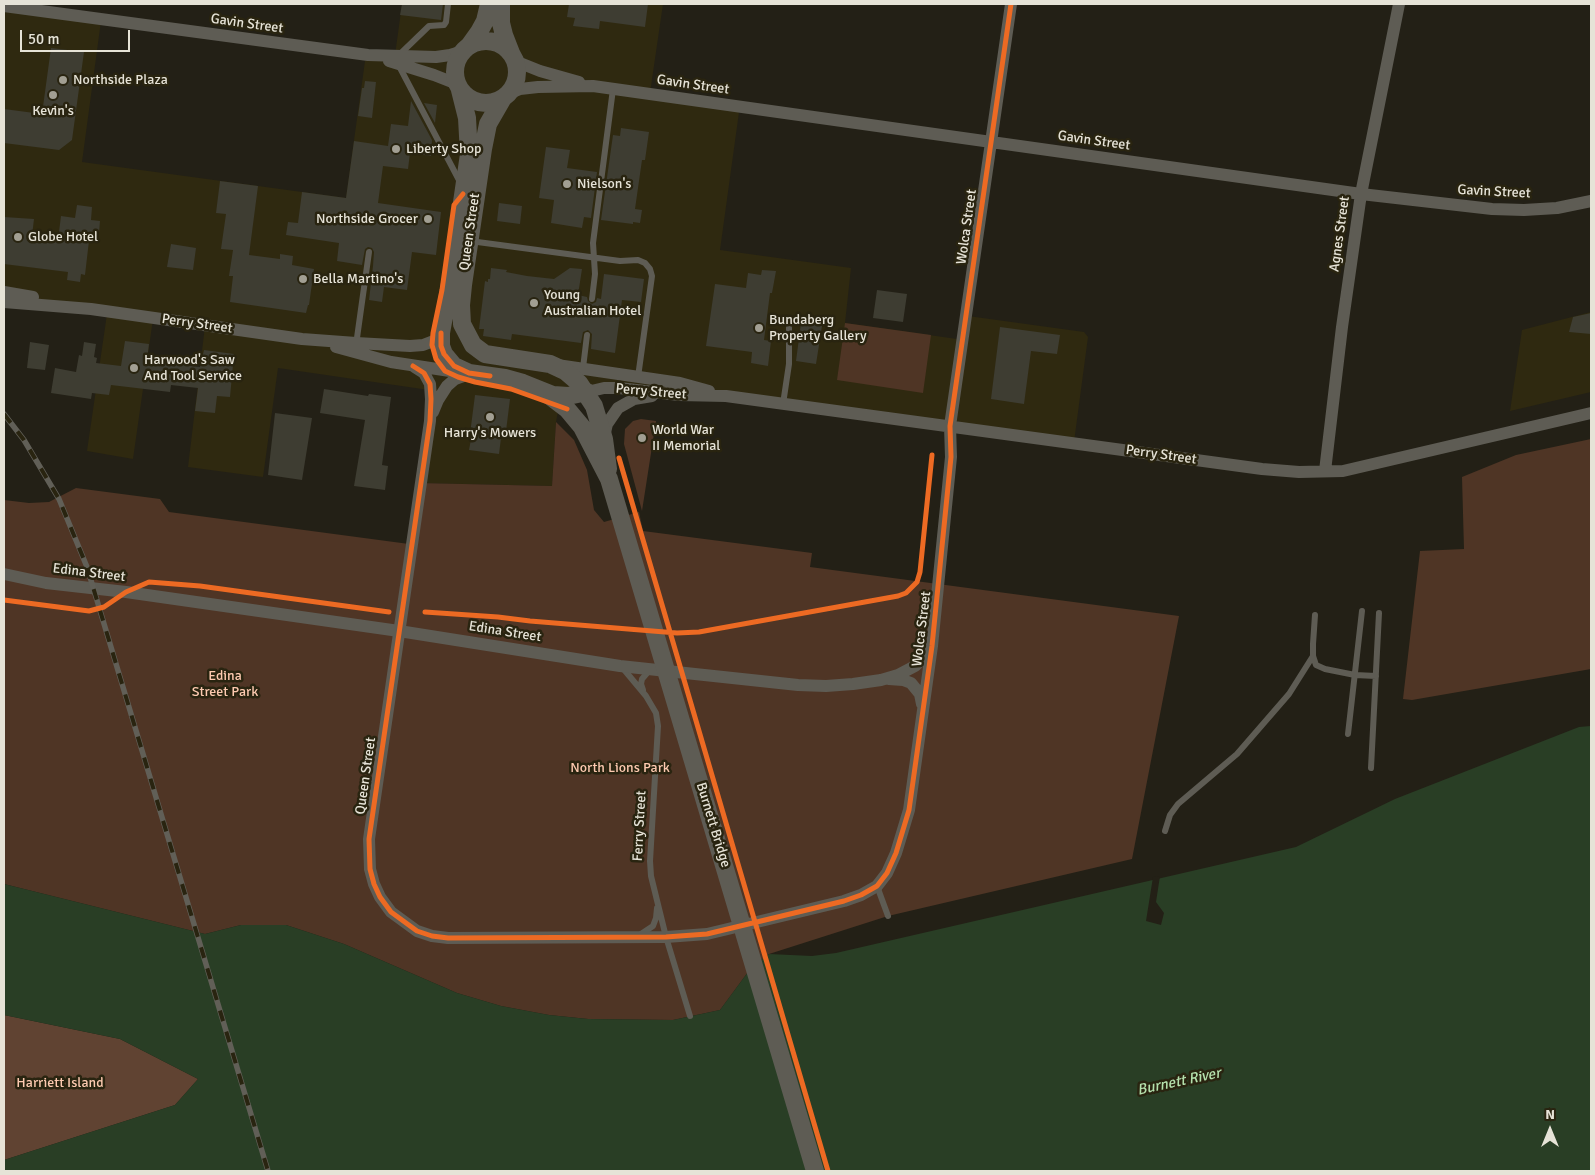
<!DOCTYPE html>
<style>
body{margin:0}
#map{position:relative;width:1595px;height:1175px;overflow:hidden;background:#232016;font-family:Signika,sans-serif}
canvas{display:block}
.frame{position:absolute;inset:0;border:5px solid #e6e3d7;pointer-events:none}
.north{position:absolute;left:1525px;top:1105px;width:50px;height:50px;-webkit-text-stroke:4px #292410;paint-order:stroke;rotate:0deg;font-size:14px;font-weight:700;line-height:20px;text-align:center;color:#e6e3d7}
.north::after{content:'';display:block;margin:auto;width:18px;height:22px;background:#e6e3d7;clip-path:polygon(50% 0,100% 100%,50% 72%,0 100%)}
.scale{position:absolute;left:20px;top:30px;width:110px;height:22px;box-sizing:border-box;border:2px solid #e6e3d7;border-top:0;padding-left:6px;font-size:15px;line-height:18px;white-space:nowrap;color:#e6e3d7;-webkit-text-stroke:4px #292410;paint-order:stroke}
</style>
<div id="map">
<canvas width="1595" height="1175"></canvas>
<div class="frame"></div>
<div class="north">N</div>
<div class="scale">50 m</div>
</div>
<script>
const g = document.querySelector('canvas').getContext('2d');
g.lineJoin = 'round';
function fill(path, color) { g.fillStyle = color; g.fill(path, 'evenodd'); }
const poly = rows => new Path2D(rows.map(r => 'M' + r).join(''));
function strokePath(path, color, width, dash) { g.strokeStyle = color; g.lineWidth = width; g.lineCap = dash ? 'butt' : 'round'; g.setLineDash(dash || []); g.stroke(path); }
function drawText(font, color, halo, rows, align = 'center') {
  g.font = font + ' Signika,sans-serif'; g.lineWidth = 5; g.setLineDash([]); g.textBaseline = 'middle'; g.strokeStyle = halo; g.fillStyle = color; for (const [text, x, y, turn = 0] of rows) {
    g.save(); g.translate(x, y); g.rotate((+turn || 0) * Math.PI / 180); g.textAlign = isNaN(turn) ? turn : align; if (halo) g.strokeText(text, 0, 0); g.fillText(text, 0, 0); g.restore();
  }
}
fill(poly([
 [402,4,663,4,650,93,740,105,720,250,851,268,845,323,964,340,968,316,1084,332,1088,337,1074,442,629,388,561,395,556,422,552,486,419,483,429,390,278,368,263,477,188,467,205,326,153,319,133,459,87,451,107,314,4,298,4,8,101,21,82,162,346,198,366,54,395,55],
 [1591,312,1591,392,1510,411,1522,330]
]), '#2f2910');
fill(poly([
 [845,323,931,335,923,393,837,380],
 [641,419,656,421,642,511,624,444,625,429,633,421],
 [556,422,574,440,587,470,594,510,604,522,639,512,643,531,812,553,810,567,1179,616,1132,859,888,916,769,954,751,968,720,1010,673,1020,588,1019,549,1015,501,1006,457,993,344,944,286,925,241,925,205,934,4,884,4,500,29,503,49,502,76,488,160,499,169,512,409,544,419,483,552,486],
 [1591,439,1591,669,1412,700,1403,699,1420,551,1464,549,1462,477,1516,455]
]), '#4f3525');
fill(poly([
 [4,1015,120,1039,198,1079,175,1105,4,1160]
]), '#604332');
fill(poly([
 [1591,726,1591,1171,4,1171,4,1160,175,1105,198,1079,120,1039,4,1015,4,884,205,934,241,925,286,925,344,944,457,993,501,1006,549,1015,588,1019,673,1020,720,1010,751,968,769,954,812,956,836,953,1296,847,1395,799,1579,727]
]), '#293e25');
fill(poly([
 [1160,876,1156,902,1164,913,1161,925,1146,921,1153,877]
]), '#232016');
fill(poly([
 [402,4,443,4,441,20,400,15],
 [569,4,648,4,645,27,600,21,599,29,573,26,575,18,567,17],
 [51,48,84,52,72,140,59,150,4,143,4,109,42,114],
 [365,81,376,82,372,118,358,116,362,88,364,88],
 [411,101,432,140,431,156,410,153,408,169,383,166,378,203,441,212,436,255,412,252,407,290,384,287,382,302,369,300,373,266,374,252,372,248,368,247,365,249,362,265,337,261,339,243,286,235,288,222,298,223,302,192,346,198,354,141,388,146,391,124,408,126],
 [424,103,437,105,435,123],
 [621,128,649,132,645,160,642,160,635,209,642,210,640,223,633,222,633,224,601,220,613,135,620,136],
 [546,147,570,150,567,168,597,172,591,218,584,217,582,228,551,223,554,200,539,198],
 [220,181,258,186,249,255,280,259,280,254,293,256,292,265,314,269,309,305,308,305,306,313,230,302,233,276,229,276,233,250,221,249,226,214,216,213],
 [499,203,522,206,520,224,497,221],
 [77,205,92,207,91,220,100,221,99,233,90,232,85,275,81,274,80,282,67,280,68,272,4,264,4,217,34,219,32,236,58,240,61,216,75,218],
 [171,244,196,248,193,270,167,267],
 [491,268,507,270,506,272,527,276,554,279,570,268,582,269,578,295,587,297,588,301,592,304,596,302,597,298,601,299,604,274,644,279,641,302,622,300,615,353,591,349,592,334,588,330,583,332,581,343,512,334,511,340,483,336,484,329,479,329,485,281,488,282,488,279,490,279],
 [762,270,776,271,772,293,770,293,764,340,771,341,768,366,751,363,752,352,706,346,715,284,746,288,748,273,761,275],
 [877,290,907,294,903,322,873,318],
 [1591,313,1591,334,1569,332,1573,317],
 [801,323,822,326,816,364,796,361],
 [1000,327,1060,335,1057,354,1031,351,1024,404,991,399],
 [125,341,149,344,147,360,171,363,200,367,204,350,234,354,230,397,217,396,215,413,195,411,198,388,171,385,170,392,111,385,109,395,92,393,91,399,51,393,55,368,76,372,79,355,82,356,84,342,96,344,94,357,97,358,96,363,121,366],
 [30,342,49,345,45,370,27,368],
 [324,389,368,396,369,394,391,397,382,465,388,466,385,490,354,486,365,420,320,413],
 [475,395,510,399,505,439,501,438,499,454,469,450,472,434,470,434],
 [275,413,312,418,302,480,268,475]
]), '#3e3d32');
strokePath(poly([
 [399,55,429,26,444,25,446,22,448,4],
 [398,64,460,182],
 [470,241,620,261,638,260,645,263,650,269,652,276,638,377],
 [592,299,595,274,593,243,613,89],
 [356,345,369,252],
 [583,368,587,335],
 [783,404,789,364,789,328],
 [1315,615,1313,644,1313,656,1316,665,1325,669,1355,675,1376,676],
 [621,666,646,696,656,713,658,726,650,861,651,876,666,937,690,1016],
 [643,690,641,684,642,679,648,672,651,671],
 [1348,734,1362,611],
 [1371,768,1379,613],
 [1165,831,1170,815,1178,804,1237,754,1289,694,1313,656],
 [877,886,888,916],
 [641,934,653,926,656,918,657,908]
]), '#5e5c54', 6);
strokePath(poly([
 [4,6,368,55,436,57,450,55,463,51],
 [389,61,434,75,457,84],
 [515,61,540,71,579,82],
 [508,94,520,89,538,87,593,86,1361,194,1492,209,1524,210,1557,208,1591,201],
 [4,292,33,297],
 [4,302,91,309,302,339,356,343,410,346,423,345,436,340,441,333],
 [336,347,391,362,463,373],
 [557,365,680,383,709,391],
 [413,366,424,373,430,384,431,399,430,421,369,839,370,869,374,884,380,897,391,912,417,931,432,936,448,938,666,937,707,934,844,901,861,895,877,886,887,873,896,853,909,810,932,646,951,457,950,426,1011,4],
 [587,392,604,388,619,388,679,395,726,396,1262,469,1299,472,1343,471,1591,413],
 [433,412,438,400,447,386,455,379,466,375],
 [604,437,607,424,618,408,634,399,652,396],
 [1325,471,1342,327,1361,194,1399,4],
 [4,574,46,583,126,592,399,631,620,666,798,685,826,686,853,684,881,680,898,675,915,666,923,658,931,647],
 [889,679,903,680,911,683,920,694,922,704]
]), '#5e5c54', 12);
strokePath(poly([
 [501,4,501,23,504,35,511,53],
 '455 72a31 31 0 1 1 62 0a31 31 0 1 1-62 0Z',
 [469,46,479,32,485,21,489,4],
 [460,90,467,118,469,154,451,278,441,333,441,346,444,354,454,366,469,373,505,378,523,383,553,395,568,396,587,392],
 [503,98,488,124,483,149,463,285,461,305,462,324,473,345,485,354,550,364,565,371,579,383,594,406,604,439,608,469],
 [546,393,567,409,582,427,609,479,815,1171]
]), '#5e5c54', 18);
const rail = poly([
 [4,414,24,440,59,499,87,567,268,1171]
]);
strokePath(rail, '#615f57', 5.5);
strokePath(rail, '#292410', 4, [11]);
strokePath(poly([
 [463,194,454,205,442,290,433,333,432,345,436,359,445,371,458,377,475,382,511,389,567,409],
 [441,333,441,346,444,354,454,366,469,373,490,376],
 [413,366,424,373,430,384,431,399,430,421,369,839,370,869,374,884,380,897,391,912,417,931,432,936,448,938,666,937,707,934,844,901,861,895,877,886,887,873,896,853,909,810,932,646,951,457,950,426,1011,4],
 [619,458,828,1171],
 [4,600,89,611,104,607,126,592,149,582,200,586,389,612],
 [425,612,498,617,530,621,677,633,699,632,898,596,906,593,917,582,920,572,932,455]
]), '#ed6a23', 5);
for (const [x, y, r, color] of [
 [63,80,5,"#a29f93"],
 [53,95,5,"#a29f93"],
 [396,149,5,"#a29f93"],
 [567,184,5,"#a29f93"],
 [428,219,5,"#a29f93"],
 [18,237,5,"#a29f93"],
 [303,279,5,"#a29f93"],
 [534,303,5,"#a29f93"],
 [759,328,5,"#a29f93"],
 [134,368,5,"#a29f93"],
 [490,417,5,"#a29f93"],
 [642,438,5,"#a29f93"]
]) { const dot = new Path2D(); dot.arc(x, y, r, 0, 2 * Math.PI); g.fillStyle = color; g.fill(dot); strokePath(dot, '#292410', 2); }
drawText('14px', '#e6e3d7', '#292410', [
 ["Gavin Street",247,24,8],
 ["Gavin Street",693,85,8],
 ["Gavin Street",1094,141,8],
 ["Gavin Street",1494,192,3],
 ["Wolca Street",967,227,-82],
 ["Queen Street",470,232,-82],
 ["Agnes Street",1340,234,-82],
 ["Perry Street",197,324,8],
 ["Perry Street",651,392,5],
 ["Perry Street",1161,455,8],
 ["Edina Street",89,573,7],
 ["Wolca Street",922,629,-83],
 ["Edina Street",505,632,9],
 ["Queen Street",366,776,-82],
 ["Burnett Bridge",713,825,73],
 ["Ferry Street",640,826,-87]
]);
drawText('14px', '#e6e3d7', '#292410', [
 ["Northside Plaza",73,80],
 ["Kevin's",53,111,"center"],
 ["Liberty Shop",406,149],
 ["Nielson's",577,184],
 ["Northside Grocer",418,219,"right"],
 ["Globe Hotel",28,237],
 ["Bella Martino's",313,279],
 ["Young",544,295],
 ["Australian Hotel",544,311],
 ["Bundaberg",769,320],
 ["Property Gallery",769,336],
 ["Harwood's Saw",144,360],
 ["And Tool Service",144,376],
 ["World War",652,430],
 ["II Memorial",652,446],
 ["Harry's Mowers",490,433,"center"]
], 'left');
drawText('14px', '#fdcab0', '#292410', [
 ["Edina",225,676],
 ["Street Park",225,692],
 ["North Lions Park",620,768],
 ["Harriett Island",60,1083]
]);
drawText('italic 15px', '#b5e1ad', '#292410', [
 ["Burnett River",1179,1082,-12]
]);
</script>
